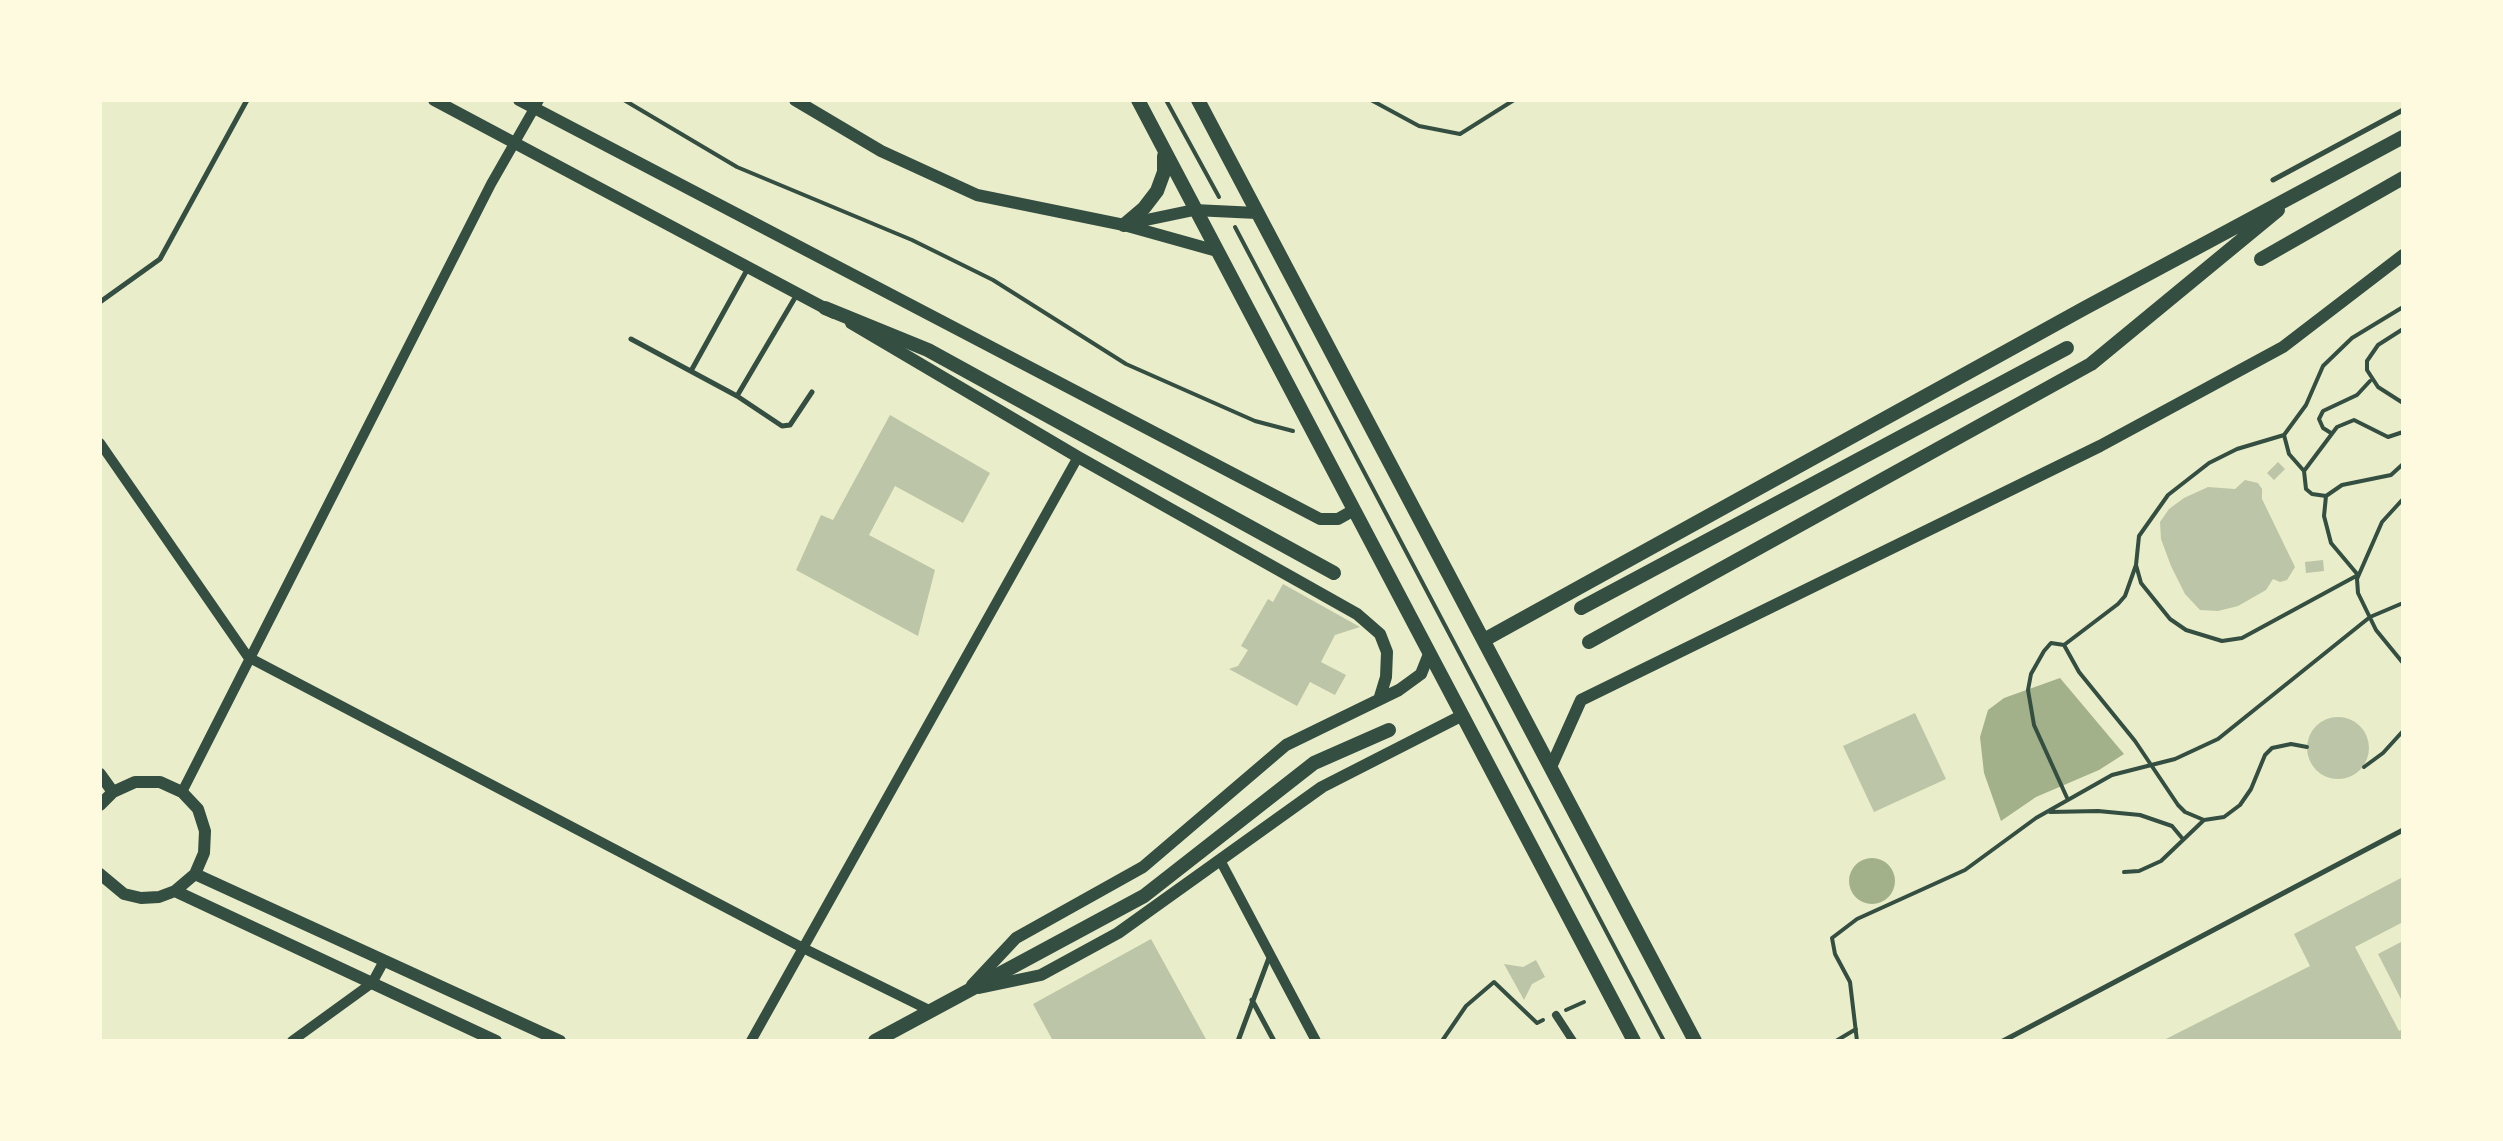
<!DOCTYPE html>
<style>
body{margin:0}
#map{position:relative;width:2503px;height:1141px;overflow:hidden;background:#e9edc9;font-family:Lato,sans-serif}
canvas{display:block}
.frame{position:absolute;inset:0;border:102px solid #fefae0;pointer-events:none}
</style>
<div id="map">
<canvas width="2503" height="1141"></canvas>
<div class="frame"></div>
</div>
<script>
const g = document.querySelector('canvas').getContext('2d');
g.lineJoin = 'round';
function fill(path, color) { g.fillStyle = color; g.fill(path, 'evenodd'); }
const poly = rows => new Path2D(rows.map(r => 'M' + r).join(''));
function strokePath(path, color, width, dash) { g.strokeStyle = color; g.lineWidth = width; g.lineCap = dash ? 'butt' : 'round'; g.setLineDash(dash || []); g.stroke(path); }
fill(poly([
 [2060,678,2124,754,2099,770,2036,797,2001,821,1984,773,1980,737,1988,710,2004,698],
 '1849 881a23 23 0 1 1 46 0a23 23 0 1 1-46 0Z'
]), '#a3b18a');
fill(poly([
 [890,415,990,473,963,523,895,486,869,535,935,570,918,636,796,570,821,515,833,520],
 [2278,462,2285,469,2274,480,2267,473],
 [2245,480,2258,483,2262,489,2262,499,2295,567,2287,580,2280,582,2273,579,2266,590,2238,606,2218,611,2200,610,2185,594,2171,566,2161,539,2160,522,2169,509,2184,498,2208,487,2235,489],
 [2323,560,2324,571,2306,573,2305,562],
 [1283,584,1360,627,1335,635,1321,662,1346,675,1335,695,1310,682,1297,706,1229,669,1238,666,1248,650,1241,646,1268,599,1273,602],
 [1915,713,1946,779,1874,812,1843,746],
 '2307 748a31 31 0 1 1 62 0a31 31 0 1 1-62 0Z',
 [2403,877,2403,922,2355,947,2399,1031,2403,1029,2403,1041,2162,1041,2310,966,2294,934],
 [1151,939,1207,1041,1053,1041,1033,1004],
 [2403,941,2403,1003,2378,954],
 [1536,960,1545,977,1532,984,1524,1000,1504,964,1523,967]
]), '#bcc5a7');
strokePath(poly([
 [624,100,737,167,912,240,993,280,1126,364,1255,421,1293,431],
 [1166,100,1219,197],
 [1371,100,1419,126,1460,134,1514,100],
 [1235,227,1664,1041],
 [2403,329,2378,345,2367,361,2367,370,2378,387,2403,403],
 [2331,433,2323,428,2319,419,2323,411,2357,395,2370,381],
 [2284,435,2237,449,2209,463,2168,495,2139,536,2136,565,2141,583,2170,619,2186,630,2222,641,2242,638,2358,575,2331,543,2324,516,2326,496,2342,485,2391,475,2403,464],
 [2304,471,2289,454,2284,435,2306,405,2323,366,2352,338,2403,307],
 [2326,496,2312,494,2306,489,2304,471,2337,427,2354,420,2388,437,2403,432],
 [2403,499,2382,522,2357,579,2358,593,2376,630,2403,663],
 [2136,565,2125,596,2118,604,2064,645,2079,672,2135,741,2178,805,2185,812,2204,820,2224,817,2240,805,2251,789,2265,755,2272,748,2291,744,2307,747],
 [2064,645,2051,643,2044,651,2031,674,2028,690,2034,725,2068,800],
 [2364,767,2383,753,2403,731],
 [2050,812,2098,811,2140,815,2172,826,2182,838],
 [2124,872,2139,871,2161,861,2204,820],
 [1566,1010,1584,1002],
 [1442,1041,1466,1006,1494,982,1537,1023,1543,1020],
 [1836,1041,1856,1029],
 [1857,1041,1850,982,1835,954,1832,938,1857,919,1965,870,2036,818,2112,775,2175,759,2218,739,2370,617,2403,603]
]), '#344e41', 4);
strokePath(poly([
 [2273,180,2403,110],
 [100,302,160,259,247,100],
 [631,339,737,396,782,426,790,425,812,392],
 [691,371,747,270],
 [737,396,796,296],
 [1252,1000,1274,1041],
 [1238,1041,1270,955],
 [2003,1041,2403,830]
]), '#344e41', 5);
strokePath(poly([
 [1556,1015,1573,1041]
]), '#344e41', 8);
strokePath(poly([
 [100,443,248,657,803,948,931,1011],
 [182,792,491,184,539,100],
 [1220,860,1316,1041],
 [292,1041,372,983,384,961],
 [751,1041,1078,457]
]), '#344e41', 10);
strokePath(poly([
 [434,100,834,313],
 [519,100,1320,519,1338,519,1354,510],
 [795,100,881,151,977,195,1124,225,1217,251],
 [1127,224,1194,210,1257,213],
 [851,323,1078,457,1357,614,1380,634,1387,652,1386,677,1379,700],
 [1551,767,1581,700,2100,446,2283,347,2403,255],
 [100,774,113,792],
 [100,805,113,792,135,782,160,782,182,792,198,809,205,831,204,853,195,874,175,891,159,897,141,898,124,894,100,874],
 [195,874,560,1041],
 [175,891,496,1041],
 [972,985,1016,938,1143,867,1286,745,1399,690,1421,674,1429,654],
 [979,988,1041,975,1118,933,1322,787,1461,716]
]), '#344e41', 12);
strokePath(poly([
 [1138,100,1634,1041],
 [1198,100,1695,1041],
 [1124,225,1144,208,1157,191,1164,172,1164,156],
 [2261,259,2403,178],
 [825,308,928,350,1334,573],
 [1581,608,2067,348],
 [1484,640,2083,309,2403,137],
 [1589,642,2091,364,2278,210],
 [875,1041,1144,896,1314,763,1389,730]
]), '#344e41', 14);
</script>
